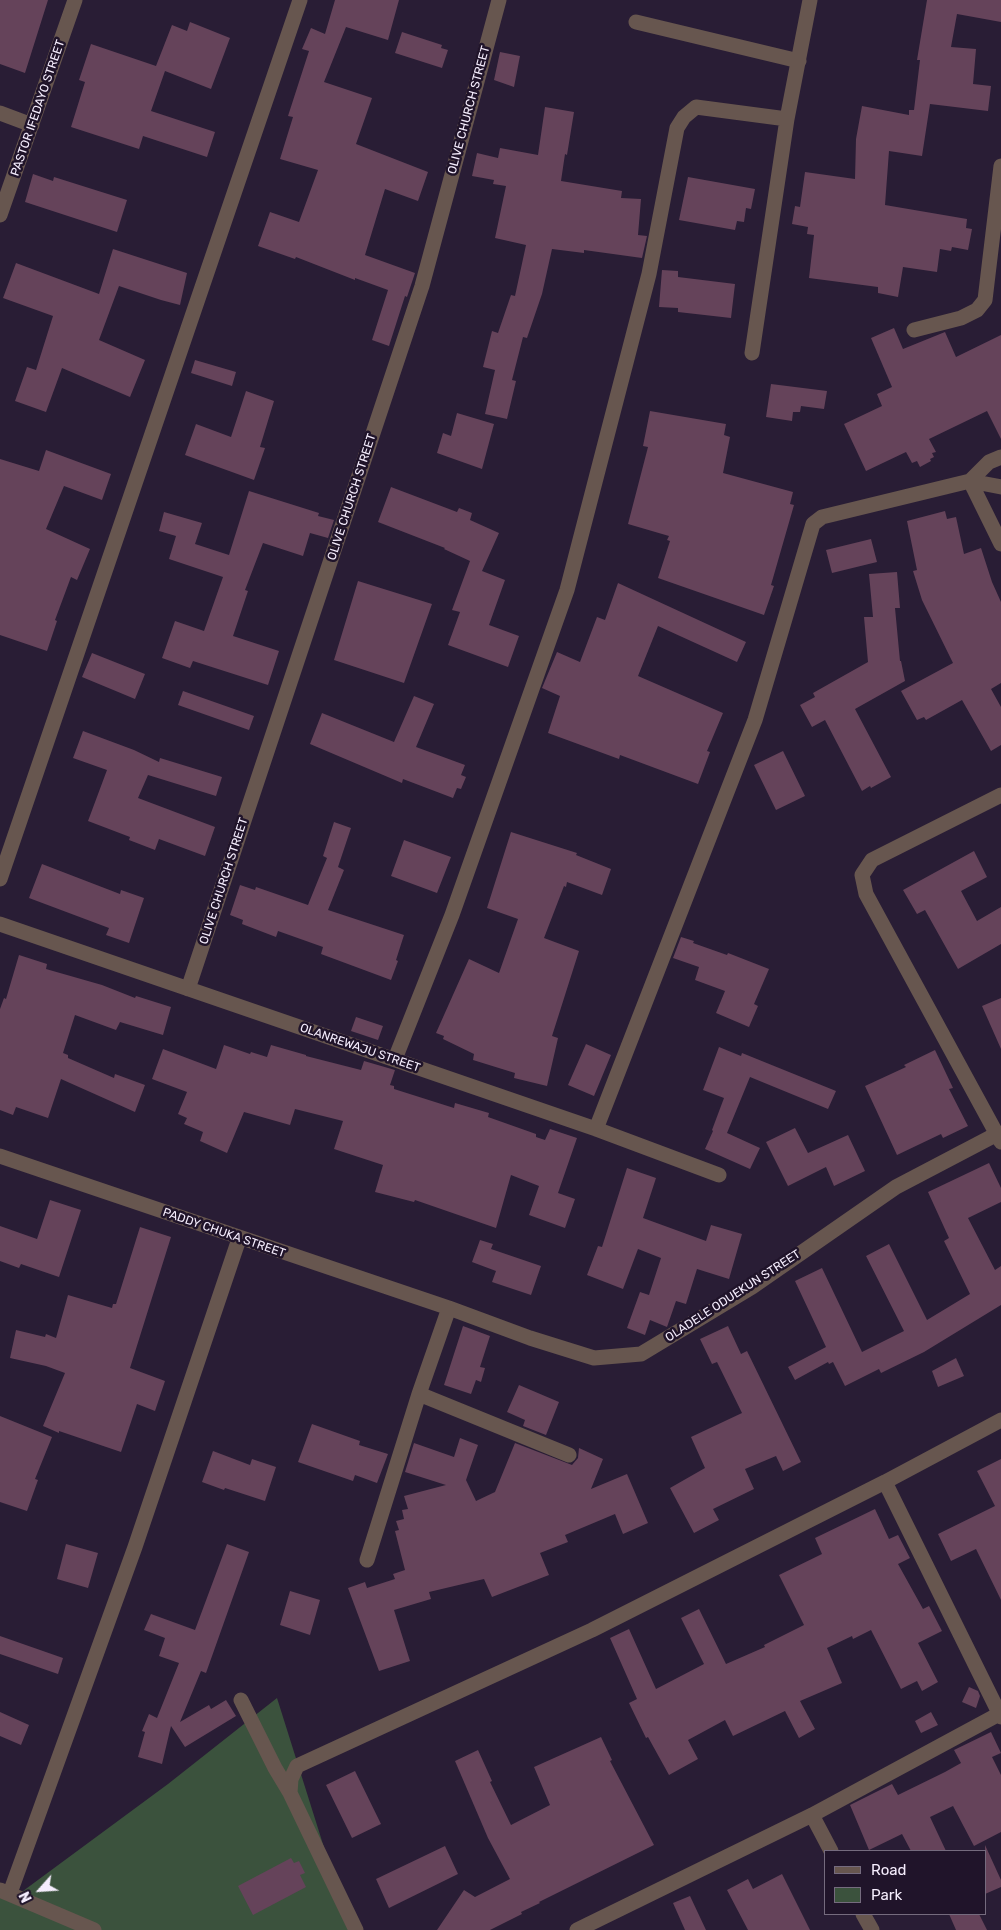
<!DOCTYPE html>
<style>
body{margin:0}
#map{position:relative;width:1001px;height:1930px;overflow:hidden;background:#291d35;font-family:Rubik,sans-serif}
canvas{display:block}
.legend{position:absolute;left:824px;top:1850px;width:162px;height:65px;box-sizing:border-box;background:#20142a;border:1px solid #756b7e;margin:0;padding:6px 9px;list-style:none;font-size:15px;color:#f5edfd}
.legend li{display:flex;align-items:center;gap:10px;height:25px}
.legend b{width:25px;border:1px solid #756b7e}
.north{position:absolute;left:15px;top:1865px;width:50px;height:50px;-webkit-text-stroke:4px #20142a;paint-order:stroke;rotate:244deg;font-size:14px;font-weight:700;line-height:20px;text-align:center;color:#f5edfd}
.north::after{content:'';display:block;margin:auto;width:18px;height:22px;background:#f5edfd;clip-path:polygon(50% 0,100% 100%,50% 72%,0 100%)}
</style>
<div id="map">
<canvas width="1001" height="1930"></canvas>
<ul class="legend">
<li><b style="height:6px;background:#67564f"></b>Road</li>
<li><b style="height:14px;background:#3b523d"></b>Park</li>
</ul>
<div class="north">N</div>
</div>
<script>
const g = document.querySelector('canvas').getContext('2d');
g.lineJoin = 'round';
function fill(path, color) { g.fillStyle = color; g.fill(path, 'evenodd'); }
const poly = rows => new Path2D(rows.map(r => 'M' + r).join(''));
function strokePath(path, color, width, dash) { g.strokeStyle = color; g.lineWidth = width; g.lineCap = dash ? 'butt' : 'round'; g.setLineDash(dash || []); g.stroke(path); }
function drawText(font, color, halo, rows, align = 'center') {
  g.font = font + ' Rubik,sans-serif'; g.lineWidth = 5; g.setLineDash([]); g.textBaseline = 'middle'; g.strokeStyle = halo; g.fillStyle = color; for (const [text, x, y, turn = 0] of rows) {
    g.save(); g.translate(x, y); g.rotate((+turn || 0) * Math.PI / 180); g.textAlign = isNaN(turn) ? turn : align; if (halo) g.strokeText(text, 0, 0); g.fillText(text, 0, 0); g.restore();
  }
}
fill(poly([
 [277,1698,350,1930,0,1930,0,1895,23,1891,168,1784]
]), '#3b523d');
fill(poly([
 [0,0,48,0,25,73,0,64],
 [335,0,399,0,388,40,346,27,324,82,372,98,356,144,428,172,418,201,385,189,365,255,415,273,407,297,405,296,389,346,372,340,388,290,355,278,355,280,296,257,295,259,258,246,270,212,299,222,318,170,280,159,293,117,288,116,309,51,302,49,311,28,325,34],
 [927,0,1001,0,1001,22,957,14,951,47,976,49,973,84,991,86,988,111,930,104,922,156,889,151,885,205,967,219,966,228,972,229,968,250,952,247,951,251,940,249,937,272,903,267,898,297,878,293,878,287,809,278,814,235,807,234,808,227,792,224,795,206,800,207,805,172,855,179,856,139,862,106,909,115,909,110,914,110,920,60,917,60],
 [190,22,230,38,211,89,165,71,151,111,215,132,207,157,143,136,139,149,71,127,85,82,79,80,91,44,156,66,172,25,187,31],
 [402,32,442,45,441,48,448,50,442,68,395,53],
 [500,52,520,56,514,87,494,80],
 [545,107,574,112,567,155,565,154,561,181,622,191,621,198,641,199,638,235,647,236,642,258,584,250,584,253,552,249,542,294,527,338,523,337,512,380,516,381,507,419,485,414,495,370,483,367,492,331,498,333,511,295,515,296,526,245,495,238,506,186,493,184,494,180,472,176,477,153,498,158,500,148,538,155],
 [33,174,53,181,54,177,127,200,117,232,25,202],
 [688,177,755,189,751,209,746,208,744,222,737,221,735,230,679,220],
 [113,249,187,273,180,305,161,300,119,286,99,340,145,360,130,397,62,368,46,412,15,401,27,367,36,370,53,316,3,298,16,263,99,294],
 [662,270,678,271,678,277,735,284,731,318,678,312,678,308,659,307],
 [894,328,903,349,945,332,956,357,1001,335,1001,439,987,411,929,439,936,452,932,453,934,457,930,459,931,461,920,467,917,461,912,463,906,452,866,471,844,424,882,406,877,394,892,387,871,338],
 [195,360,236,372,232,386,191,373],
 [771,384,827,391,824,409,801,406,800,412,793,412,792,421,766,417],
 [246,391,274,401,260,447,265,448,254,480,185,455,196,424,231,437],
 [650,411,726,424,724,435,730,437,723,473,793,492,790,504,794,505,771,585,774,586,764,615,658,578,670,541,667,540,669,536,628,524,648,447,643,446],
 [457,413,494,424,482,469,437,453,443,433,451,436],
 [46,450,111,474,102,500,64,486,46,529,90,549,77,580,71,577,55,620,57,621,47,651,0,635,0,459,39,471],
 [391,487,457,512,459,508,472,513,470,520,499,533,482,571,505,580,489,625,519,636,508,667,448,645,460,612,452,610,470,561,444,549,445,548,378,522],
 [249,491,319,513,318,516,334,520,328,538,310,533,303,556,263,543,245,590,248,591,233,636,279,651,268,685,193,661,190,668,162,658,175,621,204,631,223,577,169,559,176,536,159,531,164,512,202,523,195,544,229,555],
 [945,511,947,519,956,517,964,554,981,548,992,582,1001,602,1001,683,991,689,1001,707,1001,745,991,751,962,700,926,720,924,717,917,720,901,691,953,663,922,600,913,571,917,570,907,521],
 [871,539,877,562,832,573,826,550],
 [897,572,900,608,895,608,900,661,901,661,905,681,855,709,891,777,871,788,870,786,862,791,825,720,812,727,800,705,815,697,813,693,868,662,864,617,873,617,869,574],
 [358,581,432,604,404,683,334,660],
 [618,583,746,642,737,662,658,626,638,676,723,713,707,751,710,752,698,784,620,755,619,759,548,733,560,696,542,688,557,652,580,662,597,617,605,620],
 [92,653,145,674,135,699,82,677],
 [183,691,254,716,249,730,178,705],
 [414,696,434,704,416,747,465,765,461,775,466,777,461,789,457,788,453,798,403,779,402,783,310,744,322,713,394,742],
 [83,731,134,750,159,762,160,758,222,777,216,796,148,775,138,798,215,827,205,856,159,839,155,850,129,840,130,837,88,821,107,770,73,758],
 [783,751,805,796,776,810,754,765],
 [334,822,351,828,338,867,344,870,328,910,404,935,396,960,398,961,391,980,321,954,323,947,278,931,276,937,242,924,243,920,230,915,240,885,255,890,256,887,308,905,327,858,323,856],
 [511,832,577,853,576,855,611,869,602,895,567,882,566,887,564,886,544,938,579,951,552,1036,558,1038,547,1086,514,1078,515,1073,473,1060,474,1054,443,1039,444,1036,436,1033,469,959,499,973,518,919,487,908],
 [404,840,451,857,437,893,391,876],
 [974,851,987,877,961,891,977,921,1001,907,1001,944,958,969,925,910,917,914,903,890],
 [42,864,120,894,121,890,144,898,129,943,106,935,109,928,29,898],
 [681,937,694,941,693,943,727,955,728,953,769,969,754,1004,758,1006,749,1027,716,1013,725,991,695,980,699,967,673,958],
 [19,955,47,964,46,969,102,985,135,998,136,996,171,1007,163,1035,120,1022,116,1030,75,1015,63,1053,68,1055,68,1058,114,1078,115,1074,145,1085,135,1112,61,1079,48,1118,16,1107,13,1115,0,1110,0,1009,4,998,6,999],
 [1001,998,1001,1049,982,1006],
 [356,1017,383,1026,378,1040,351,1031],
 [586,1044,611,1055,594,1096,568,1085],
 [224,1045,250,1054,251,1052,267,1057,271,1045,306,1055,306,1056,361,1070,364,1061,395,1070,390,1085,394,1086,394,1089,454,1108,455,1103,489,1113,488,1117,536,1134,536,1137,545,1140,550,1129,577,1138,558,1193,575,1199,565,1228,529,1215,539,1186,511,1175,496,1228,415,1200,414,1202,375,1192,383,1165,334,1149,343,1121,295,1109,290,1125,244,1112,227,1153,200,1141,203,1132,184,1124,187,1118,178,1114,187,1092,152,1079,163,1049,216,1069],
 [719,1047,741,1056,742,1053,836,1091,828,1109,750,1077,727,1133,760,1148,750,1169,705,1149,713,1131,712,1130,724,1098,703,1090],
 [935,1050,953,1088,949,1089,968,1126,943,1138,941,1134,897,1155,865,1086,906,1067,904,1065],
 [795,1128,808,1153,848,1135,865,1171,834,1186,826,1167,788,1186,766,1142],
 [989,1163,1001,1188,1001,1202,968,1218,995,1270,1001,1266,1001,1305,924,1352,881,1373,879,1369,845,1386,833,1362,829,1364,828,1362,795,1380,788,1367,826,1347,795,1281,822,1268,862,1352,904,1331,866,1256,889,1244,927,1320,970,1294,944,1241,949,1238,928,1192],
 [627,1168,656,1178,643,1218,706,1241,711,1225,742,1234,729,1279,697,1269,686,1304,676,1301,667,1327,650,1320,645,1335,627,1328,640,1292,649,1295,661,1258,638,1249,623,1289,587,1275,598,1246,602,1247],
 [50,1200,81,1210,59,1277,21,1264,19,1268,0,1261,0,1226,37,1239],
 [140,1227,171,1237,130,1368,165,1381,155,1411,137,1404,121,1452,59,1431,59,1433,43,1426,65,1373,46,1366,10,1358,16,1330,45,1337,46,1334,56,1338,68,1295,112,1308,113,1304,116,1304],
 [480,1240,493,1244,491,1249,541,1266,531,1295,492,1282,496,1271,472,1262],
 [463,1326,490,1336,480,1367,485,1368,481,1382,476,1380,471,1394,444,1385],
 [728,1326,741,1354,747,1351,801,1462,783,1471,776,1456,745,1469,754,1489,713,1509,719,1520,694,1533,670,1488,705,1468,691,1437,742,1413,717,1362,712,1364,700,1339],
 [956,1358,964,1376,938,1387,932,1371],
 [519,1385,559,1402,546,1435,523,1426,525,1420,507,1412],
 [0,1416,52,1437,35,1479,38,1480,27,1511,0,1502],
 [312,1424,360,1441,359,1445,388,1454,377,1483,355,1475,353,1481,298,1462],
 [460,1438,478,1445,466,1480,476,1501,495,1492,515,1443,572,1465,578,1458,579,1448,603,1459,591,1489,627,1474,648,1523,623,1534,615,1514,565,1535,568,1542,540,1553,549,1575,492,1597,484,1579,429,1592,431,1599,394,1610,410,1661,379,1671,348,1588,365,1582,367,1588,395,1579,393,1574,405,1570,395,1531,399,1530,396,1521,404,1519,402,1510,408,1509,404,1496,446,1485,405,1472,414,1443,454,1457],
 [213,1451,250,1465,252,1459,276,1467,265,1501,225,1488,224,1490,202,1482],
 [1001,1459,1001,1600,976,1549,951,1561,938,1534,995,1506,977,1471],
 [875,1509,889,1539,898,1535,910,1558,898,1564,923,1609,929,1606,942,1631,918,1643,938,1682,922,1691,917,1681,901,1689,871,1630,853,1639,852,1636,827,1648,842,1683,800,1701,815,1729,799,1738,785,1711,733,1736,725,1720,688,1740,698,1759,669,1775,648,1737,646,1738,629,1703,637,1699,610,1638,629,1629,656,1689,704,1664,681,1618,699,1609,726,1664,765,1647,764,1645,804,1625,779,1575,822,1554,815,1538],
 [66,1544,98,1553,88,1588,57,1579],
 [227,1544,249,1552,206,1673,201,1671,180,1722,209,1705,211,1709,226,1700,236,1716,185,1747,171,1726,162,1764,138,1757,145,1732,142,1731,149,1714,157,1718,179,1663,159,1656,165,1638,144,1630,151,1614,195,1630],
 [290,1591,320,1600,310,1635,280,1625],
 [0,1636,63,1658,58,1674,0,1654],
 [969,1687,978,1691,980,1696,976,1708,962,1702],
 [0,1712,29,1725,21,1745,0,1736],
 [931,1712,938,1725,921,1733,915,1721],
 [991,1732,1001,1753,992,1757,1001,1775,1001,1832,974,1846,953,1806,930,1817,946,1851,911,1851,902,1834,869,1850,850,1805,892,1784,898,1795,945,1772,961,1763,954,1750],
 [601,1737,612,1760,610,1761,654,1845,539,1902,540,1903,521,1912,522,1914,490,1930,437,1930,464,1890,475,1897,510,1879,488,1838,455,1761,478,1750,492,1781,490,1782,511,1825,550,1805,534,1767],
 [355,1771,381,1824,352,1838,326,1785],
 [985,1845,1001,1880,1001,1887,985,1894],
 [445,1846,458,1874,389,1908,376,1879],
 [291,1858,294,1863,299,1861,305,1873,300,1875,306,1887,253,1915,238,1886],
 [782,1874,810,1930,748,1930,727,1890,748,1879,753,1889],
 [690,1896,706,1930,685,1930,673,1903],
 [949,1914,979,1914,987,1930,956,1930]
]), '#65435a');
strokePath(poly([
 [636,22,799,61],
 [0,113,32,125],
 [0,215,75,0],
 [914,330,961,318,977,310,985,300,1001,166],
 [752,353,787,119,810,0],
 [970,481,1001,544],
 [970,481,989,462,1001,457],
 [0,879,300,0],
 [0,924,596,1129,719,1175],
 [188,989,422,286,499,0],
 [395,1059,452,915,567,590,649,274,677,128,684,117,696,107,787,119],
 [596,1129,755,720,813,524,822,517,970,481,1001,487],
 [1001,1142,866,894,862,875,872,860,1001,795],
 [0,1156,449,1308,530,1338,594,1358,641,1354,752,1287,896,1187,997,1134],
 [419,1394,569,1455],
 [885,1482,1001,1717],
 [367,1560,419,1394,449,1308],
 [241,1700,275,1768,290,1793],
 [812,1815,831,1851],
 [0,1890,94,1930],
 [10,1893,135,1547,239,1239],
 [863,1914,872,1930],
 [356,1930,290,1793,291,1779,297,1766,592,1630,885,1482,1001,1420],
 [577,1930,812,1815,999,1714]
]), '#67564f', 15);
drawText('12px', '#f5edfd', '#20142a', [
 ["PASTOR IFEDAYO STREET",38,108,-71],
 ["OLIVE CHURCH STREET",469,110,-75],
 ["OLIVE CHURCH STREET",352,497,-72],
 ["OLIVE CHURCH STREET",224,881,-72],
 ["OLANREWAJU STREET",360,1048,19],
 ["PADDY CHUKA STREET",224,1233,19],
 ["OLADELE ODUEKUN STREET",733,1296,-33]
]);
</script>
